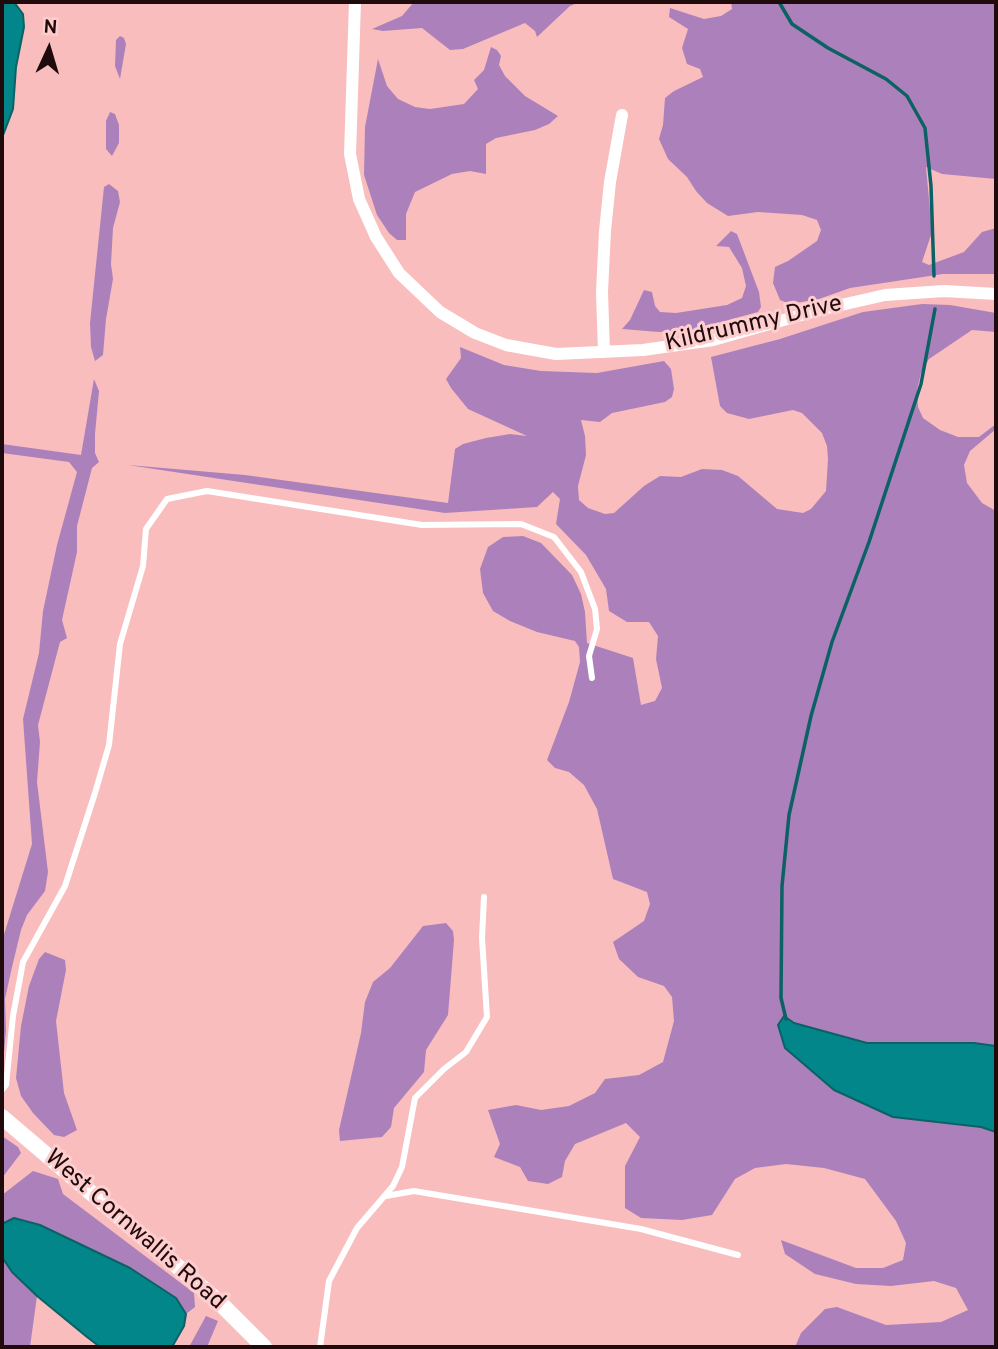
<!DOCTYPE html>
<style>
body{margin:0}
#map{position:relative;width:998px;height:1349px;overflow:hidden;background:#f9bdbe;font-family:Overpass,sans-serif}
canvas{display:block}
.frame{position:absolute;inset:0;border:4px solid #1f0b0c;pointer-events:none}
.north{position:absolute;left:14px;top:14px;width:70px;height:70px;-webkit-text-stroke:5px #fecdce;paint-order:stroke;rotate:4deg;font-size:19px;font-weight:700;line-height:28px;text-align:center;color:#1f0b0c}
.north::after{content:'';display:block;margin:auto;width:24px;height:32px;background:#1f0b0c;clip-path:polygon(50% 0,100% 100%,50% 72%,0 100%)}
</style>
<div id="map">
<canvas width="998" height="1349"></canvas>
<div class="frame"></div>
<div class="north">N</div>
</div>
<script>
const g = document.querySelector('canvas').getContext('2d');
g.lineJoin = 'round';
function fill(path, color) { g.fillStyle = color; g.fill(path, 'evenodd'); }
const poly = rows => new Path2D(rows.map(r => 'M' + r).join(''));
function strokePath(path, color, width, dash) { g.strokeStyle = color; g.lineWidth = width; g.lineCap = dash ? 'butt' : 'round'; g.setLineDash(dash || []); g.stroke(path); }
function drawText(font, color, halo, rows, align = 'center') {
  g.font = font + ' Overpass,sans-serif'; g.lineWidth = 6; g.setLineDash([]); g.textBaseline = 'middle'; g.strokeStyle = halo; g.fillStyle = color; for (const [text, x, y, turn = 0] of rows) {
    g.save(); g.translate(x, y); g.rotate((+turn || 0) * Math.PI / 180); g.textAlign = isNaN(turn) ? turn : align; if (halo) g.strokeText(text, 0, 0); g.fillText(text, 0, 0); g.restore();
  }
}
fill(poly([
 [414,2,580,2,570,6,537,37,535,31,525,23,463,49,450,50,422,28,383,31,372,29,402,16],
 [731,2,996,2,996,179,942,174,926,167,932,232,922,262,929,265,964,252,982,232,996,228,996,274,943,274,850,288,819,299,790,304,780,300,773,283,775,267,788,261,817,241,821,230,817,220,802,215,758,212,728,216,707,203,696,191,687,177,668,159,659,139,663,125,665,98,674,91,703,77,700,69,687,64,682,48,688,29,669,17,670,8,704,19,721,16,732,9],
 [120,36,124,38,126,44,120,79,115,66,116,40],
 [491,47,497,50,501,56,499,65,505,76,525,96,558,116,549,124,535,130,496,138,486,144,486,174,470,171,452,174,415,192,406,214,406,240,397,240,389,233,377,215,364,175,365,127,378,59,387,86,398,99,415,107,430,109,464,104,478,89,474,80,484,70],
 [110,112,115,114,119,125,119,143,112,156,106,149,106,121],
 [109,184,118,191,120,202,113,228,111,264,113,279,106,319,103,355,95,361,91,347,90,323,104,187],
 [731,231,737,234,759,292,761,307,758,312,695,329,659,332,622,329,630,320,644,290,652,292,655,306,660,312,676,313,727,305,742,298,746,286,742,268,729,247,716,246],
 [922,304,950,305,996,313,996,332,972,330,929,359,921,373,917,390,918,407,923,418,940,430,958,437,979,437,996,424,996,429,970,451,964,465,967,483,982,503,996,511,996,1347,795,1347,801,1333,825,1309,837,1307,886,1325,941,1322,968,1310,956,1288,934,1281,891,1286,856,1284,815,1274,785,1254,781,1240,856,1268,883,1268,903,1260,906,1243,896,1221,865,1179,824,1168,786,1164,755,1168,735,1179,712,1215,682,1220,641,1218,625,1208,625,1166,640,1137,626,1123,575,1144,565,1161,562,1177,548,1184,528,1181,520,1167,494,1157,500,1144,488,1110,516,1105,541,1110,569,1106,595,1093,605,1079,639,1075,663,1062,674,1021,672,997,664,986,638,977,619,959,613,942,644,921,650,904,647,892,613,879,597,809,584,785,569,772,555,768,547,760,569,702,580,662,579,647,575,641,537,632,510,621,493,611,483,593,480,569,488,547,503,537,523,536,541,543,572,575,581,594,585,612,587,643,633,658,641,705,655,701,662,688,656,659,658,636,649,622,627,622,609,611,606,589,586,555,556,524,560,499,553,492,537,507,445,513,128,465,245,475,448,503,455,449,463,444,486,438,510,434,527,436,468,409,451,388,446,379,461,358,460,347,504,365,541,371,597,373,664,361,671,369,674,389,672,397,665,402,612,413,600,422,581,420,585,436,586,455,578,486,579,500,588,508,605,514,614,513,644,486,660,476,681,477,702,469,722,470,738,476,777,509,803,513,811,509,826,491,828,459,827,446,822,433,802,413,793,410,749,419,727,413,720,406,711,357,780,339,863,312],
 [94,379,99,391,95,434,95,453,99,462,92,468,77,526,77,552,62,620,67,638,60,642,38,725,40,742,37,782,48,872,45,891,27,915,21,930,12,967,5,999,6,1031,2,1074,2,941,32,844,23,719,39,653,43,611,57,545,77,472,69,462,2,453,2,444,81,455],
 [446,923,453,931,454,940,448,1015,426,1050,424,1072,394,1108,391,1127,382,1137,340,1141,339,1130,361,1033,365,1002,373,982,390,968,423,926],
 [45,952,65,960,66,970,56,1021,64,1093,77,1130,64,1137,54,1135,33,1113,21,1096,16,1078,21,1026,29,986,39,959],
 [2,1136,18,1147,21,1153,2,1178],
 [33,1171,58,1179,63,1194,194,1293,195,1307,186,1314,176,1298,14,1218,2,1224,2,1195],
 [2,1257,12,1272,37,1296,30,1347,2,1347],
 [206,1316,218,1321,207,1347,189,1347]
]), '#ac81bb');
const water = poly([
 [2,2,14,2,23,14,24,27,16,67,13,109,2,138,2,2],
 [784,1016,794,1023,867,1043,974,1043,996,1046,996,1132,981,1127,893,1117,834,1090,785,1048,778,1025,784,1016],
 [14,1218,40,1225,130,1268,176,1298,186,1314,184,1326,172,1347,100,1347,87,1337,37,1296,12,1272,2,1257,2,1224,14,1218]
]);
fill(water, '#028689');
strokePath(water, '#0b6164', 2);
strokePath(poly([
 [779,2,792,24,828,48,886,79,907,96,925,128,931,186,934,276],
 [786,1019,781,998,782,886,789,815,811,716,832,642,869,542,921,384,935,309]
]), '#0b6164', 3.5);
strokePath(poly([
 [2,1090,6,1085,13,1016,23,962,65,886,95,793,109,745,120,644,143,566,146,529,167,499,207,491,422,525,521,524,554,537,581,572,595,609,597,629,589,656,592,678],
 [386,1196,414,1191,641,1229,738,1255],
 [320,1347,329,1281,357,1228,393,1186,402,1167,415,1098,444,1069,466,1052,487,1017,482,938,484,897]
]), '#fff', 6);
strokePath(poly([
 [355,2,350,154,359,199,376,237,399,273,440,312,475,333,506,345,556,354,643,350,713,340,819,310,885,295,944,291,996,294],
 [604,352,602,292,605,231,610,182,622,115]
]), '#fff', 12);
strokePath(poly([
 [2,1117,218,1301,264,1347]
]), '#fff', 16);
drawText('24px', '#1f0b0c', '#fecdce', [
 ["Kildrummy Drive",754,325,-13],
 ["West Cornwallis Road",134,1231,41]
]);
</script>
